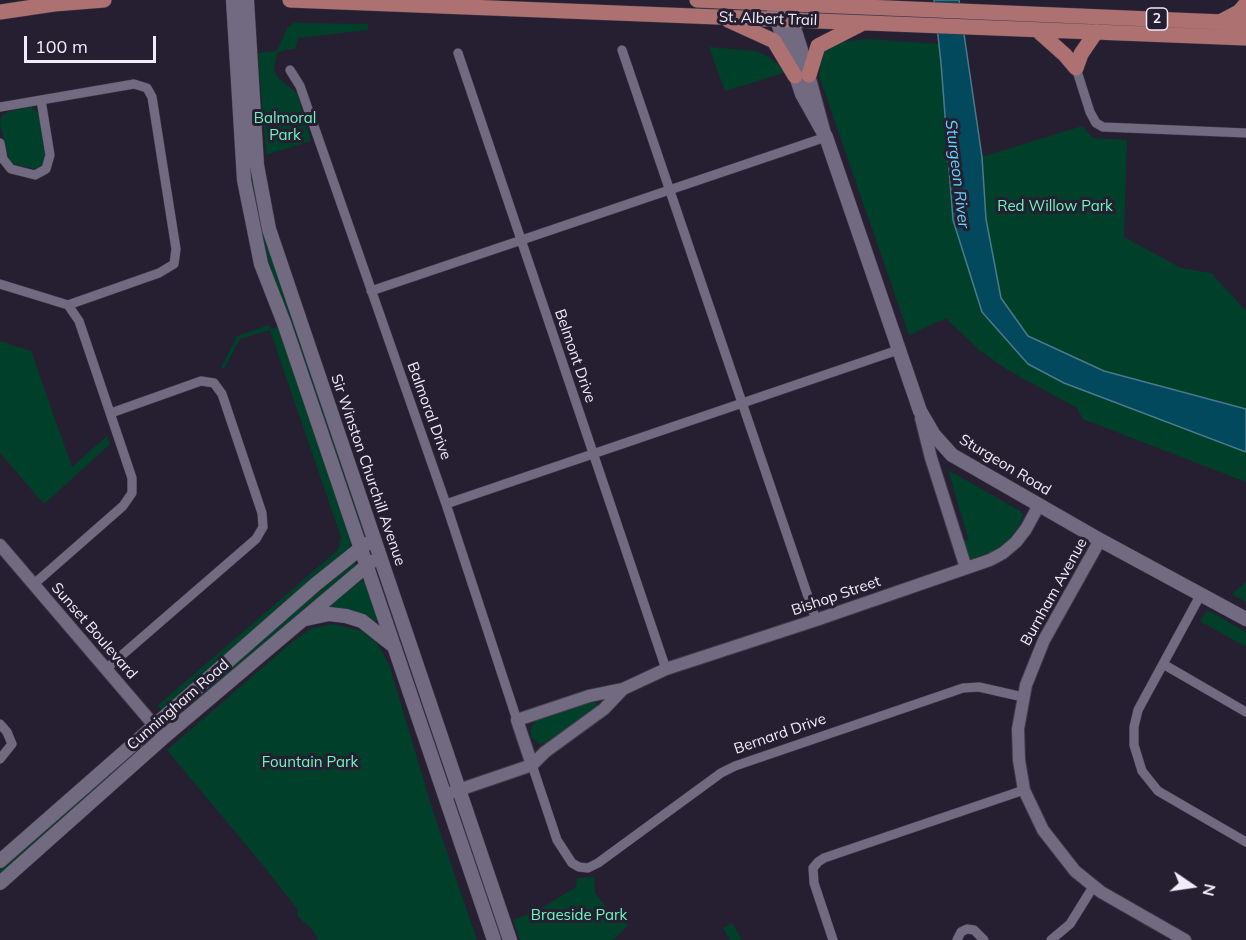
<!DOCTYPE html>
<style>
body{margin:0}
#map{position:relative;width:1246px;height:940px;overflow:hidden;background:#251f31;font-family:Mulish,sans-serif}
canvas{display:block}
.north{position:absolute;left:1162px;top:856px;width:60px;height:60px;-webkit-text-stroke:4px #251f31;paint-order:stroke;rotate:103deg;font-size:16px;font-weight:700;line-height:24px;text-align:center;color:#f0ecf9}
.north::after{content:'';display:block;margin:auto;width:21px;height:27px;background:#f0ecf9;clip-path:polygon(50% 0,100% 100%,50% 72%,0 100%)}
.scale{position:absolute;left:24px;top:36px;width:132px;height:27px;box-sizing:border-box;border:3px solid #f0ecf9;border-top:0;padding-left:8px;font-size:18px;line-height:21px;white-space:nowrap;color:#f0ecf9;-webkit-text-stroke:4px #251f31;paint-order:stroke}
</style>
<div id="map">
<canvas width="1246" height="940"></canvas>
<div class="north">N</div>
<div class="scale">100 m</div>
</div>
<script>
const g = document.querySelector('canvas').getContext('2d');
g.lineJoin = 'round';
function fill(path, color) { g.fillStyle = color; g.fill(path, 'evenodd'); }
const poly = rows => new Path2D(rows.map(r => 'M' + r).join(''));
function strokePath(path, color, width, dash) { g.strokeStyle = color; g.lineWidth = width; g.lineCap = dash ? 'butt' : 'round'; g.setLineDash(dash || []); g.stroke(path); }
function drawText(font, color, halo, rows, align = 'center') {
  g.font = font + ' Mulish,sans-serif'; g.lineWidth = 6; g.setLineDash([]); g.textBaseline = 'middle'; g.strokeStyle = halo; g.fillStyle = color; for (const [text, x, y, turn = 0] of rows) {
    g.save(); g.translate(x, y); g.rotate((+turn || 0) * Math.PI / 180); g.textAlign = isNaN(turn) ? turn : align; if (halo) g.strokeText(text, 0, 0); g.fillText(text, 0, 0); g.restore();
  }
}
fill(poly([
 [239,20,243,20,252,159,365,530,365,541,265,252,251,197],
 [294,23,368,24,368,30,298,38,295,49,285,50,277,53,274,69,277,77,297,93,311,141,266,155,258,53,277,51,288,27],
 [868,39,939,44,982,312,1028,364,1064,383,1246,452,1246,482,1083,419,1077,408,1006,369,979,350,946,318,909,335,819,76,823,51,833,43],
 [709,47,756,51,770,58,782,68,784,73,725,91],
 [31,107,37,111,39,116,45,154,44,161,40,167,35,169,13,164,9,159,0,124,1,117,7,112],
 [1082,126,1093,138,1127,140,1124,237,1181,268,1211,273,1246,311,1246,409,1104,371,1028,336,1001,297,986,219,982,157],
 [269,325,271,329,280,326,351,542,349,549,162,710,157,706,338,550,341,537,270,330,240,339,224,369,221,368,237,336],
 [0,341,31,351,72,467,107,436,110,444,44,504,0,453],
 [948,470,1022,512,1023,516,1019,526,1008,541,999,549,969,560,962,539,969,541],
 [353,563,356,564,351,570,175,720,167,723,177,712,345,567],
 [357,580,366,582,379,620,376,621,325,607],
 [1246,582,1246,602,1232,594],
 [1206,612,1211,612,1246,632,1246,647,1200,621],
 [333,624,362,631,378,644,390,667,431,805,477,940,318,940,313,930,297,916,298,910,262,864,167,750,291,643,312,628],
 [593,701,597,703,596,708,547,743,539,744,531,737,531,727,537,720],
 [113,770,103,785,0,875,0,868],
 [594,877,595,893,613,916,618,912,628,925,613,940,520,940,513,920,537,911,576,887,577,878],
 [732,923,742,940,730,940,723,928]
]), '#00402a');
const water = poly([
 [934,0,959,0,982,157,986,219,1001,298,1028,336,1104,371,1246,409,1246,452,1064,383,1028,364,982,312,953,220,941,63,934,0]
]);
fill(water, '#03495d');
strokePath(water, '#4a7a8c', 1.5);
const minor = poly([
 [622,50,816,620],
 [458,53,666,669],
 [1076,68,1090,112,1096,123,1103,127,1246,133],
 [290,70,300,86,446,504,517,720],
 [0,107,134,84,147,88,152,97,176,249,174,264,159,273,68,305],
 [0,143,3,159,11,169,35,175,46,169,50,155,41,100],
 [0,284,68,305,79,321,132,478,132,493,123,506,34,584],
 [371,291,826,137],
 [446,504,898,350],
 [1201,594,1138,710,1134,727,1134,745,1142,771,1158,791,1246,842],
 [1163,664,1246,712],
 [107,668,256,539,263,527,262,513,222,394,214,383,201,381,111,413],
 [0,724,7,732,12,744,0,759],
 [532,765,557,840,572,863,579,867,588,868,598,863,721,773,735,766,963,688,979,687,1023,697],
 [833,940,814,883,813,868,818,862,824,858,1024,790],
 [957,940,961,932,967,929,974,930,984,940],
 [1051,940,1070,924,1093,887]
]);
const tertiary = poly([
 [809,75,824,130],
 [921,418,931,458,966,568],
 [1100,540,1044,640,1026,685,1018,729,1019,760,1024,790,1043,830,1075,871,1101,892,1185,940],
 [0,545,159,731],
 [532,765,517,720,589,696,623,689,666,669,816,620,990,560,1003,553,1016,542,1026,529,1039,505],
 [444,795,532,765,545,752,604,709,623,689]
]);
const secondary = poly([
 [233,0,244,180,261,264,284,323,494,940],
 [247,0,257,165,269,229,510,940],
 [774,11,802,94,826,137,920,411,934,435,952,455,1100,540,1246,619],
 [789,12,809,75],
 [306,619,329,614,346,616,362,621,391,644],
 [0,861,316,584,366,544],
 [0,883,164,737,371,562]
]);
const primary = poly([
 [290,0,1246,38],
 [697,0,1246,23],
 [0,12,54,4,104,0],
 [728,20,774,41,795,76],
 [1222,21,1239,12,1246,4],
 [1037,30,1065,55,1076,68,1081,54,1096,32],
 [809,75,818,46,863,23]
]);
strokePath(minor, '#403a4a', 10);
strokePath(tertiary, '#403a4a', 14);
strokePath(secondary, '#403a4a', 15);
strokePath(primary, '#403a4a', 16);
strokePath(minor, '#726a80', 9);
strokePath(tertiary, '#726a80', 12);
strokePath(secondary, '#726a80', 14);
strokePath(primary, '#ad7172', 15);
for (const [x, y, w] of [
 [1157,19,21]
]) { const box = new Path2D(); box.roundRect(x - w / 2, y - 11, w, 22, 4.5); g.fillStyle = '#251f31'; g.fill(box); strokePath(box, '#f0ecf9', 1.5); }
drawText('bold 14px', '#f0ecf9', null, [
 ["2",1157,19]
]);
drawText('15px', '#f0ecf9', '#251f31', [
 ["St. Albert Trail",768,19,2],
 ["Belmont Drive",575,356,71],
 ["Balmoral Drive",429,411,70],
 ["Sturgeon Road",1005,465,31],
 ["Sir Winston Churchill Avenue",368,470,71],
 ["Burnham Avenue",1054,592,-61],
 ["Bishop Street",836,596,-19],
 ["Sunset Boulevard",94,631,49],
 ["Cunningham Road",178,705,-41],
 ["Bernard Drive",780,734,-19]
]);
drawText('15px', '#6ef9c0', '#251f31', [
 ["Balmoral",285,118],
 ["Park",285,135],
 ["Red Willow Park",1055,206],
 ["Fountain Park",310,762],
 ["Braeside Park",579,915]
]);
drawText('italic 16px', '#63d4fd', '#251f31', [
 ["Sturgeon River",957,174,83]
]);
</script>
